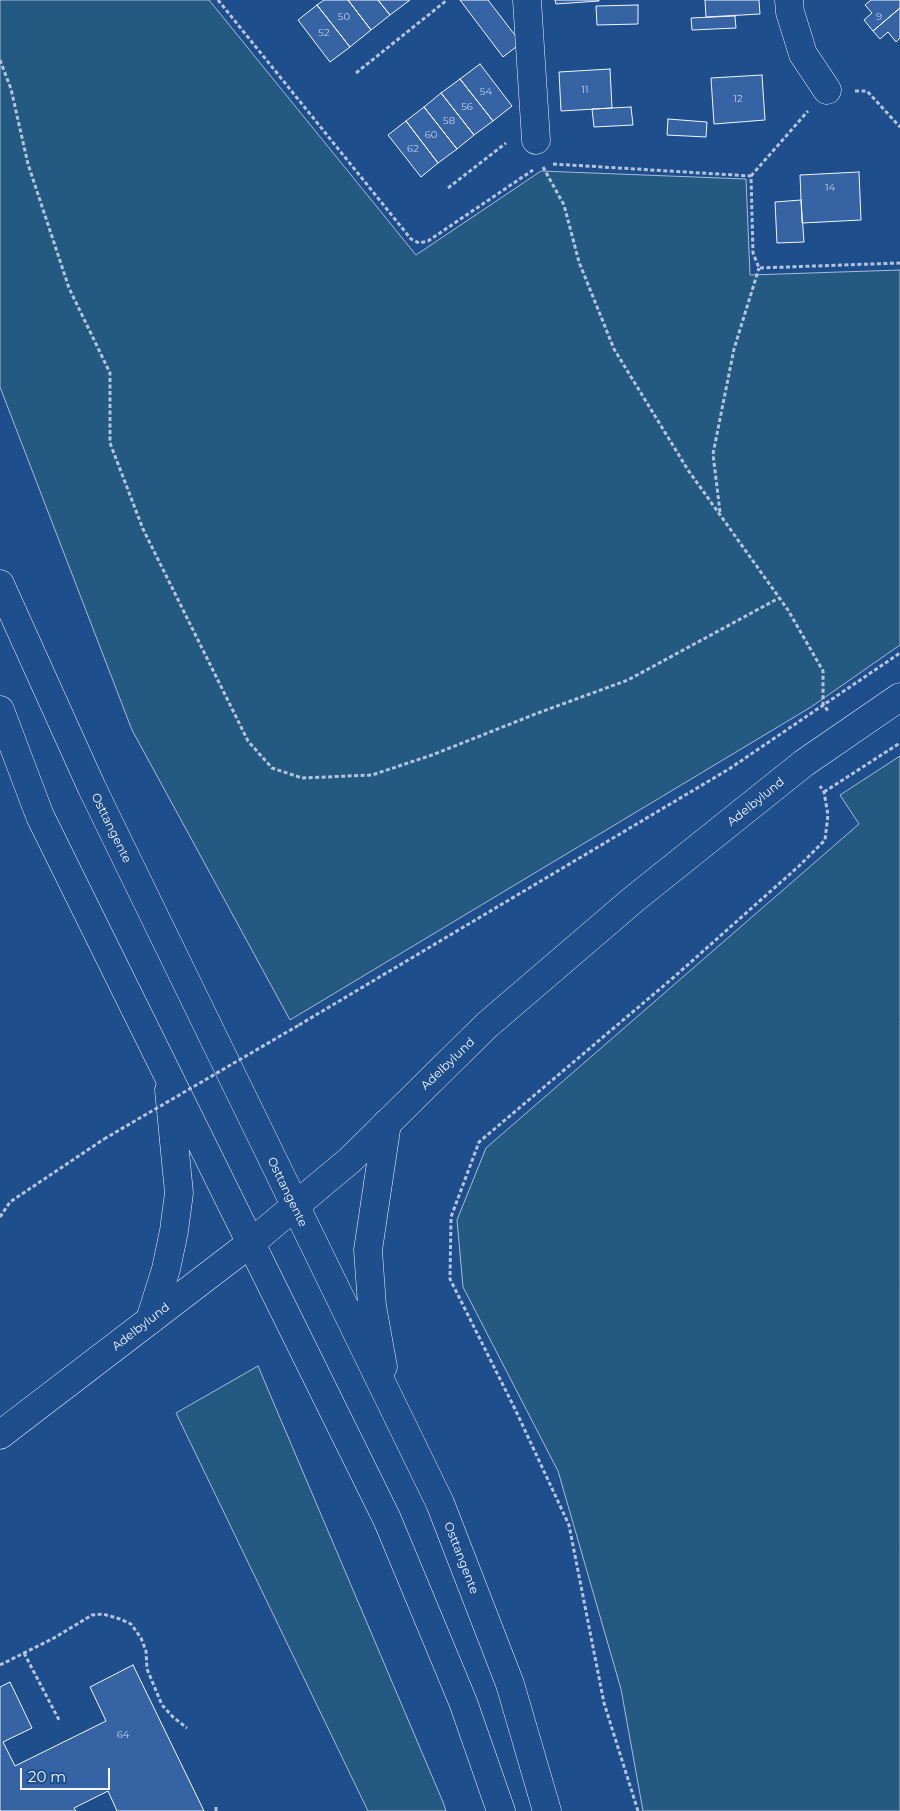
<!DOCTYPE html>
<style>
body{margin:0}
#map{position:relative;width:900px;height:1811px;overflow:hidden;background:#1f4e8c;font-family:Montserrat,sans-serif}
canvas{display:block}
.scale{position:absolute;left:20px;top:1768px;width:90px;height:22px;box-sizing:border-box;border:2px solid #f2f6ff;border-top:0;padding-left:6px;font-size:15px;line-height:18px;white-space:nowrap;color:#f2f6ff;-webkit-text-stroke:4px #1f4e8c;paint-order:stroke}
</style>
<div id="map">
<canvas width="900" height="1811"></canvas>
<div class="scale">20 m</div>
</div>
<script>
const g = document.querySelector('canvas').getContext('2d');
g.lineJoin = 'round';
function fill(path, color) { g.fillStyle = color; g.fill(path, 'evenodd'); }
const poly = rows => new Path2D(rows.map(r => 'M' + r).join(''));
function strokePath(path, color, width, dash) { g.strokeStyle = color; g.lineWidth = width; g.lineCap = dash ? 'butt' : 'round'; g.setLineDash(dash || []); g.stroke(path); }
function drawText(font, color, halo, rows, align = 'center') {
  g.font = font + ' Montserrat,sans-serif'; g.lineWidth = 4; g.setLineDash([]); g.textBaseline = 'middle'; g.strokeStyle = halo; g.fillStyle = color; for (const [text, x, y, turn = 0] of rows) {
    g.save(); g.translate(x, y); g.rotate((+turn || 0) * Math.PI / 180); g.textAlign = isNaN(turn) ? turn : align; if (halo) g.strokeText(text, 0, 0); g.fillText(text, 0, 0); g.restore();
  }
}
const green = poly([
 [0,0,209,0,416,255,541,171,746,179,750,275,900,270,900,645,811,707,290,1020,132,730,0,387,0,0],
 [900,756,900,1811,643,1811,621,1689,558,1471,463,1287,457,1220,486,1148,859,824,840,795,900,756],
 [258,1366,443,1802,446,1811,368,1811,176,1413,258,1366]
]);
fill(green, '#245a82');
strokePath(green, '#a8bbd7', 1);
const building = poly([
 [324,0,348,0,371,30,350,47,317,5,324,0],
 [348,0,378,0,390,15,371,30,348,0],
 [378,0,410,0,390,15,378,0],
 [460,0,488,0,521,43,503,57,460,0],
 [555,0,599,0,599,1,556,4,555,0],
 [705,0,759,0,760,14,706,17,705,0],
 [871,0,900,0,900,8,873,31,864,20,872,13,865,5,871,0],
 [317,5,350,47,330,62,298,20,317,5],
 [638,5,638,24,597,25,596,6,638,5],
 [900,8,900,38,896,42,888,32,880,39,873,31,900,8],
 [735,16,736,28,692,30,691,18,735,16],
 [480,64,512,106,493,121,460,79,480,64],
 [610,69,612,108,561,111,559,72,610,69],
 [762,75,765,120,714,124,711,78,762,75],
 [460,79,493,121,474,135,441,93,460,79],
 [441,93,474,135,457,149,424,107,441,93],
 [424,107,457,149,438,163,406,121,424,107],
 [631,107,633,125,594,127,592,109,631,107],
 [668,119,707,122,706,137,667,135,668,119],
 [406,121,438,163,421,177,388,135,406,121],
 [859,172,861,220,802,223,800,175,859,172],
 [801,200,804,242,777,243,775,202,801,200],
 [133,1665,204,1811,117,1811,108,1791,74,1808,76,1811,0,1811,0,1687,10,1682,32,1728,3,1742,15,1766,106,1721,90,1687,133,1665]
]);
fill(building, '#3563a3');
strokePath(building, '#f2f6ff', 1);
const minor = poly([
 [527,0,536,140],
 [789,0,790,12,803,54,827,90],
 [0,1435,252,1242,350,1160,487,1025,634,899,804,763,900,697]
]);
const major = poly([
 [0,584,92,788,440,1503,510,1684,547,1811],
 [0,710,40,816,387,1519,463,1702,501,1811],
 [150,1320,166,1269,174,1231,179,1193,169,1090],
 [383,1367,372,1306,368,1250,387,1123]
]);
strokePath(minor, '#f2f6ff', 29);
strokePath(major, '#f2f6ff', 29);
strokePath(poly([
 [218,0,411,239,419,243,428,241,533,170],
 [0,60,11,89,28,164,69,288,110,373,110,443,143,529,248,741,272,768,302,778,372,775,432,755,538,713,628,680,779,598],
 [356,73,447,0],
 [855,91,867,91,900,127],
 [553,164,751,176,753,253,759,268,900,263],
 [543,167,564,205,579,262,614,349,688,470,788,610,823,671,823,704,828,711],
 [751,176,808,111],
 [448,188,506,143],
 [720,512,713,454,734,349,759,268],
 [824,792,900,743],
 [299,1025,729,769,900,653],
 [0,1217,10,1202,104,1139],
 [24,1653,59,1720],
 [0,1665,54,1638,92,1615,103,1614,120,1619,131,1624,141,1638,146,1651,147,1669,162,1705,173,1717,187,1728],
 [216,1807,216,1811],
 [638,1811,604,1703,569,1525,515,1409,450,1279,451,1217,479,1142,674,977,799,866,825,840,828,815,824,792,820,786]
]), '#b3c4dc', 3, [4, 2.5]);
strokePath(minor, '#1f4e8c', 28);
strokePath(major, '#1f4e8c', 28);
strokePath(poly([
 [104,1139,299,1025]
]), '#b3c4dc', 3, [4, 2.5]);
drawText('10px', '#c3d1e8', null, [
 ["50",344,17],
 ["9",879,17],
 ["52",324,33],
 ["11",585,90],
 ["54",486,92],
 ["12",738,99],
 ["56",467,107],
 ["58",449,121],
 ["60",431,135],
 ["62",413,149],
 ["14",830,188],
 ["64",123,1735]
]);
drawText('12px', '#f2f6ff', '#1f4e8c', [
 ["Adelbylund",756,802,-39],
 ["Osttangente",111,828,64],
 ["Adelbylund",448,1064,-44],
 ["Osttangente",287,1192,64],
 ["Adelbylund",141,1327,-38],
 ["Osttangente",461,1558,69]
]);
</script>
